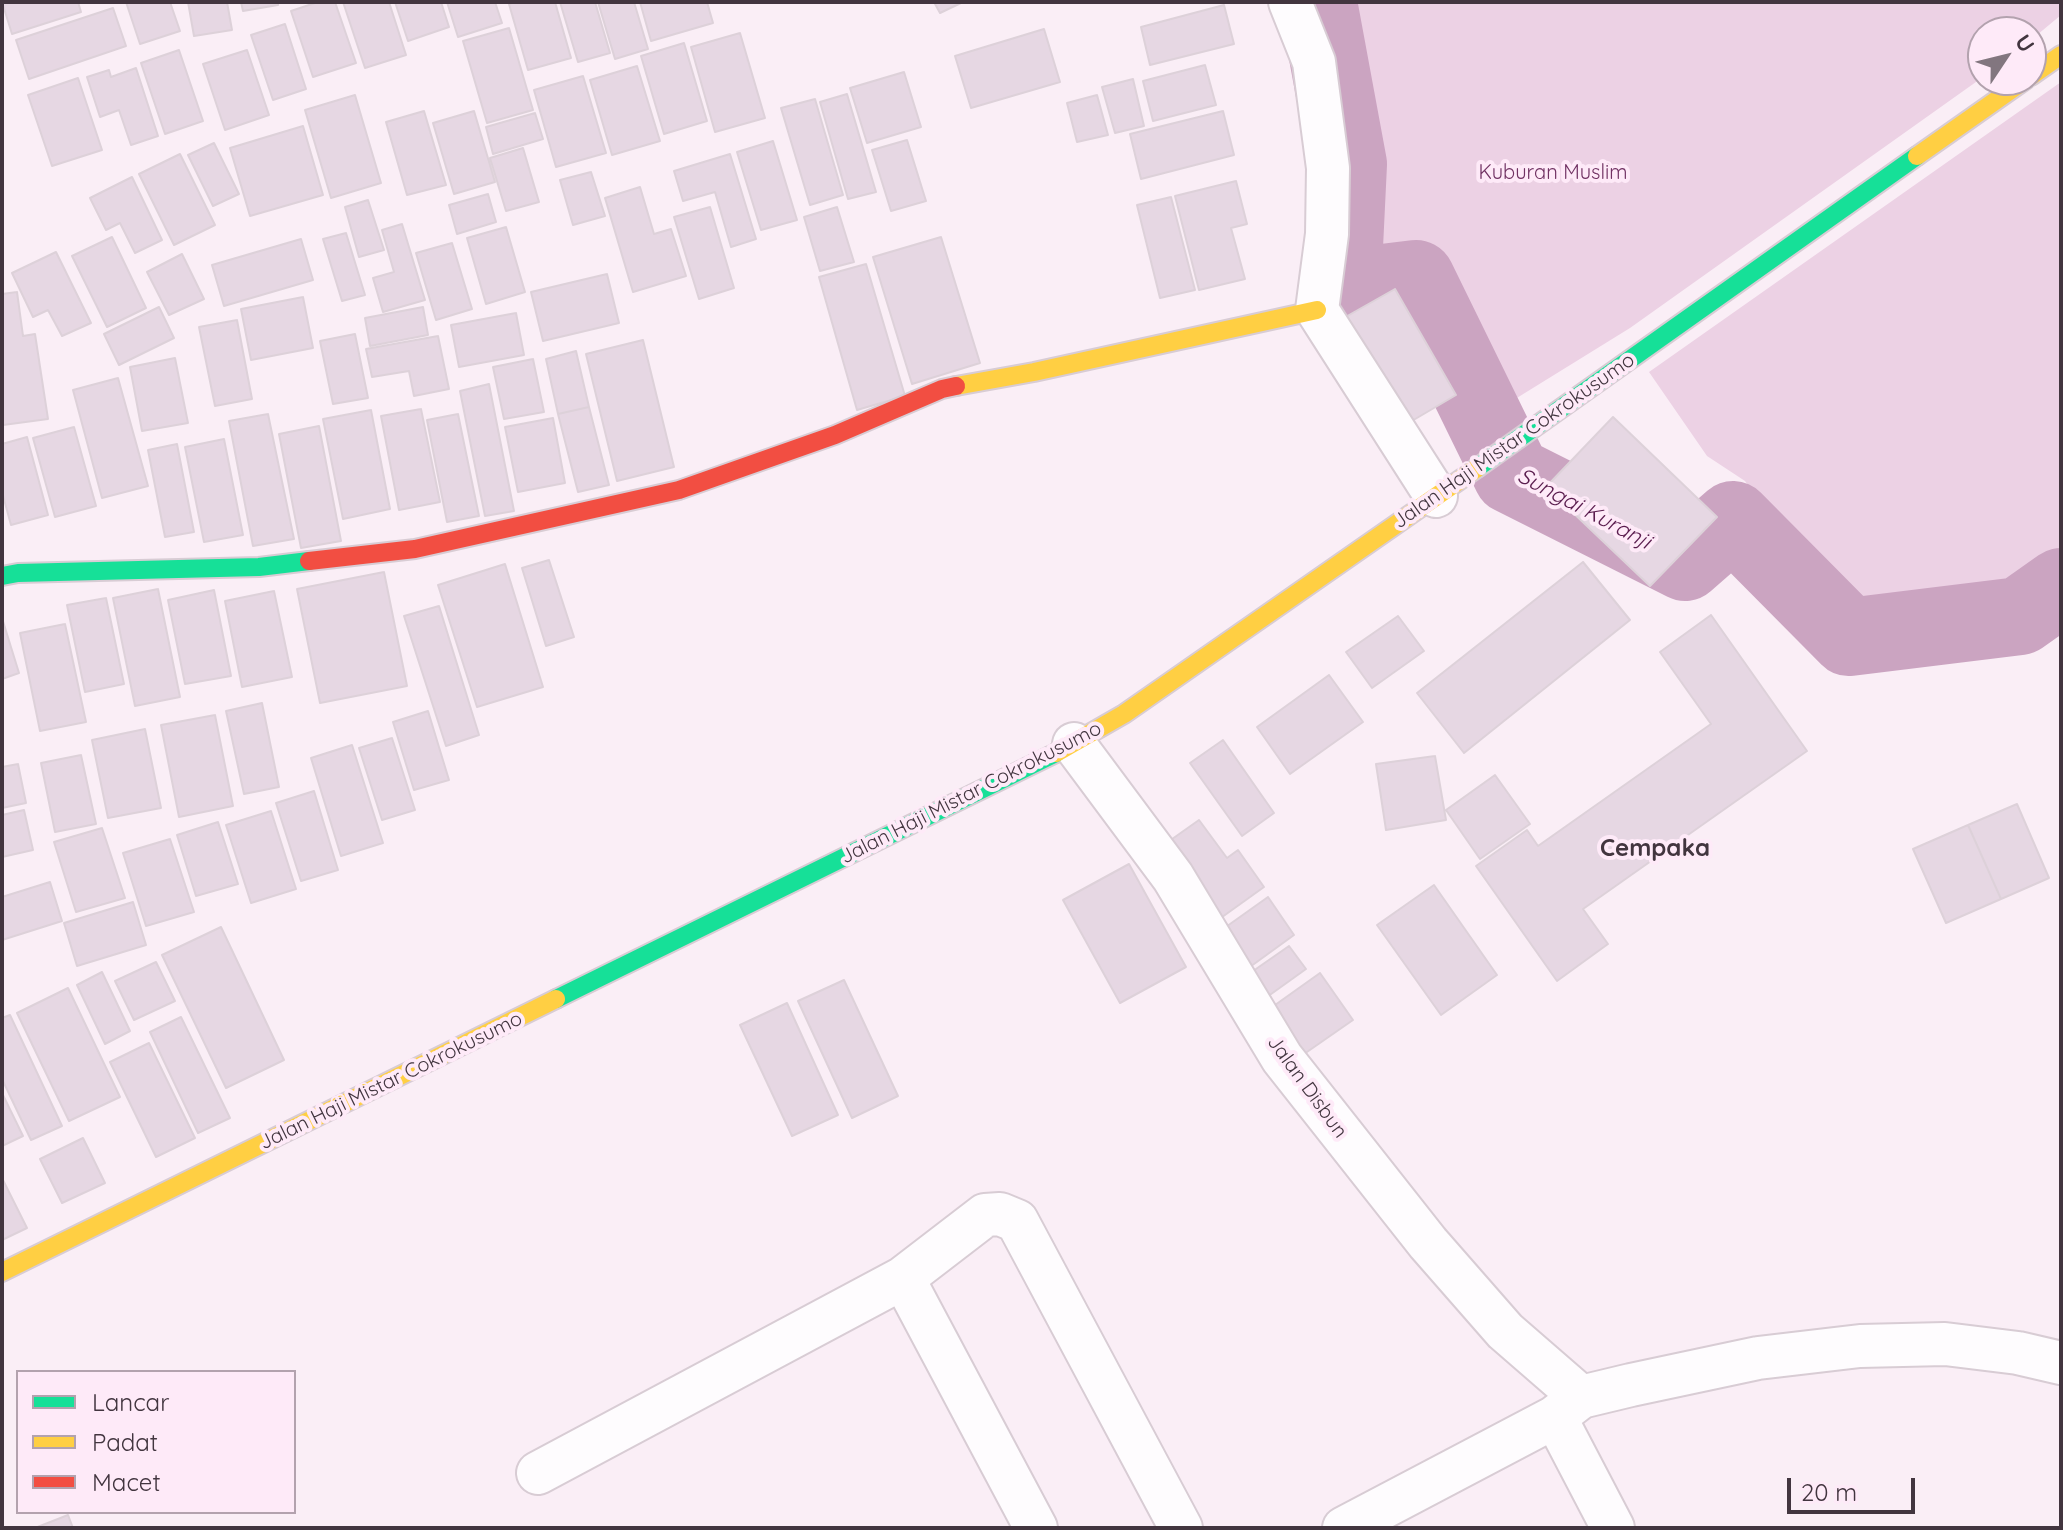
<!DOCTYPE html>
<style>
body{margin:0}
#map{position:relative;width:2063px;height:1530px;overflow:hidden;background:#faeef6;font-family:Quicksand,sans-serif}
canvas{display:block}
.frame{position:absolute;inset:0;border:4px solid #42353f;pointer-events:none}
.legend{position:absolute;left:16px;top:1370px;width:280px;height:144px;box-sizing:border-box;background:#feeaf8;border:2px solid #b3a2ae;margin:0;padding:10px 14px;list-style:none;font-size:24px;color:#42353f}
.legend li{display:flex;align-items:center;gap:16px;height:40px}
.legend b{width:40px;border:2px solid #b3a2ae}
.north{position:absolute;left:1967px;top:16px;width:80px;height:80px;box-sizing:border-box;background:#feeaf8;border:2px solid #b3a2ae;border-radius:50%;rotate:55deg;font-size:22px;font-weight:700;line-height:32px;text-align:center;color:#42353f}
.north::after{content:'';display:block;margin:auto;width:28px;height:36px;background:#82767f;clip-path:polygon(50% 0,100% 100%,50% 72%,0 100%)}
.scale{position:absolute;left:1787px;top:1478px;width:128px;height:36px;box-sizing:border-box;border:4px solid #42353f;border-top:0;padding-left:10px;font-size:24px;line-height:28px;white-space:nowrap;color:#42353f;-webkit-text-stroke:6px #feeaf8;paint-order:stroke}
</style>
<div id="map">
<canvas width="2063" height="1530"></canvas>
<div class="frame"></div>
<ul class="legend">
<li><b style="height:10px;background:#16e098"></b>Lancar</li>
<li><b style="height:10px;background:#ffcf43"></b>Padat</li>
<li><b style="height:10px;background:#f24e42"></b>Macet</li>
</ul>
<div class="north">U</div>
<div class="scale">20 m</div>
</div>
<script>
const g = document.querySelector('canvas').getContext('2d');
g.lineJoin = 'round';
function fill(path, color) { g.fillStyle = color; g.fill(path, 'evenodd'); }
const poly = rows => new Path2D(rows.map(r => 'M' + r).join(''));
function strokePath(path, color, width, dash) { g.strokeStyle = color; g.lineWidth = width; g.lineCap = dash ? 'butt' : 'round'; g.setLineDash(dash || []); g.stroke(path); }
function drawText(font, color, halo, rows, align = 'center') {
  g.font = font + ' Quicksand,sans-serif'; g.lineWidth = 8; g.setLineDash([]); g.textBaseline = 'middle'; g.strokeStyle = halo; g.fillStyle = color; for (const [text, x, y, turn = 0] of rows) {
    g.save(); g.translate(x, y); g.rotate((+turn || 0) * Math.PI / 180); g.textAlign = isNaN(turn) ? turn : align; if (halo) g.strokeText(text, 0, 0); g.fillText(text, 0, 0); g.restore();
  }
}
fill(poly([
 [1318,2,2061,2,2061,15,2031,40,2031,32,1983,32,1983,77,1630,328,1499,409,1406,264,1342,288,1348,213,1348,134],
 [2061,82,2061,564,2000,594,1946,610,1885,615,1850,611,1813,592,1778,580,1748,558,1763,507,1745,481,1707,456,1649,372]
]), '#ecd1e4');
strokePath(poly([
 [1318,2,1348,164,1342,288,1416,279,1512,475,1685,562,1733,520,1849,637,2020,616,2061,587]
]), '#cba4c1', 78);
const building = poly([
 [2,2,78,2,81,12,12,34,2,2],
 [126,2,170,2,180,31,140,44,126,2],
 [188,2,227,2,232,30,194,36,188,2],
 [241,2,278,2,278,5,243,11,241,2],
 [318,2,335,2,356,63,313,77,291,11,318,2],
 [343,2,389,2,406,55,365,68,343,2],
 [395,2,441,2,449,27,408,41,395,2],
 [447,2,495,2,502,23,458,37,447,2],
 [515,2,555,2,571,58,528,70,509,4,515,2],
 [560,2,595,2,610,53,578,62,560,2],
 [598,2,634,2,648,49,615,59,598,2],
 [640,2,707,2,713,23,651,41,640,2],
 [934,2,963,2,940,13,934,2],
 [1224,5,1234,44,1150,65,1141,27,1224,5],
 [113,8,126,46,29,79,16,40,113,8],
 [285,24,306,89,273,100,251,35,285,24],
 [509,28,533,110,487,123,463,41,509,28],
 [1044,29,1060,82,971,108,955,56,1044,29],
 [740,33,765,118,715,132,691,47,740,33],
 [684,43,707,121,664,134,641,56,684,43],
 [179,50,203,121,165,134,141,63,179,50],
 [247,50,269,115,225,130,203,64,247,50],
 [1205,65,1216,105,1153,121,1143,81,1205,65],
 [637,66,660,141,612,155,590,80,637,66],
 [136,68,158,136,131,145,119,110,100,117,87,77,109,70,111,77,136,68],
 [904,72,921,127,867,143,850,88,904,72],
 [583,76,606,153,556,167,534,90,583,76],
 [78,78,102,150,52,166,28,95,78,78],
 [1133,79,1144,126,1115,133,1102,87,1133,79],
 [847,94,876,192,848,199,820,102,847,94],
 [355,95,381,183,331,198,305,110,355,95],
 [1097,95,1108,135,1077,142,1067,103,1097,95],
 [815,99,843,195,810,205,781,108,815,99],
 [424,111,446,185,407,195,386,122,424,111],
 [474,111,495,182,454,194,433,123,474,111],
 [1223,111,1234,155,1141,179,1130,134,1223,111],
 [535,113,543,139,493,154,486,127,535,113],
 [303,126,323,195,250,216,230,148,303,126],
 [907,140,926,201,891,211,872,150,907,140],
 [773,141,797,220,761,230,737,152,773,141],
 [214,143,239,194,213,206,188,155,214,143],
 [523,148,539,202,506,211,490,158,523,148],
 [180,154,215,225,174,245,139,174,180,154],
 [730,154,756,239,731,247,715,192,683,201,674,171,730,154],
 [591,172,605,216,573,225,560,180,591,172],
 [132,177,162,240,135,253,120,223,106,230,90,198,132,177],
 [1236,181,1247,224,1231,228,1245,279,1199,290,1175,196,1236,181],
 [640,187,654,234,671,229,686,276,633,292,605,198,640,187],
 [488,194,496,222,457,234,449,205,488,194],
 [1171,197,1195,290,1160,298,1137,205,1171,197],
 [368,200,384,250,359,257,345,207,368,200],
 [710,207,734,288,699,299,674,217,710,207],
 [837,207,854,262,820,271,804,217,837,207],
 [402,224,425,300,383,312,373,278,394,272,382,230,402,224],
 [506,227,525,292,486,304,467,238,506,227],
 [346,233,365,295,342,301,323,239,346,233],
 [112,237,146,308,107,327,72,256,112,237],
 [941,237,980,363,912,384,873,257,941,237],
 [301,239,313,280,224,306,212,265,301,239],
 [452,243,472,309,436,320,416,253,452,243],
 [56,252,91,323,62,336,48,310,33,317,12,273,56,252],
 [182,254,204,299,169,315,147,272,182,254],
 [866,264,905,396,857,410,819,277,866,264],
 [607,274,619,323,543,341,531,292,607,274],
 [1395,289,1456,395,1405,425,1342,319,1395,289],
 [17,292,23,336,35,334,48,419,3,425,2,294,17,292],
 [303,297,313,348,251,360,241,309,303,297],
 [159,307,174,338,119,365,104,334,159,307],
 [423,307,428,335,370,346,365,318,423,307],
 [516,313,524,355,459,367,451,325,516,313],
 [237,320,252,399,215,406,199,327,237,320],
 [355,334,368,398,333,404,320,341,355,334],
 [438,336,449,389,414,396,409,371,372,377,366,349,438,336],
 [643,340,674,467,617,481,586,354,643,340],
 [576,351,589,407,558,414,546,359,576,351],
 [175,358,188,423,142,431,130,367,175,358],
 [533,359,544,412,504,419,493,367,533,359],
 [118,378,148,486,102,498,73,390,118,378],
 [489,384,514,511,485,516,460,391,489,384],
 [589,407,609,485,578,492,558,414,589,407],
 [421,409,440,502,399,510,381,416,421,409],
 [371,410,390,509,343,519,323,419,371,410],
 [268,414,294,539,253,546,229,421,268,414],
 [458,414,479,516,447,522,427,420,458,414],
 [1613,417,1717,517,1650,586,1546,487,1613,417],
 [553,418,565,483,518,492,505,427,553,418],
 [319,426,341,541,301,548,279,434,319,426],
 [74,427,96,506,55,517,33,438,74,427],
 [27,437,48,515,11,525,2,492,2,444,27,437],
 [224,439,243,535,204,542,185,447,224,439],
 [177,444,194,532,165,537,148,450,177,444],
 [549,560,574,637,546,646,522,568,549,560],
 [1583,562,1630,620,1464,753,1417,693,1583,562],
 [505,564,543,687,477,707,438,585,505,564],
 [384,572,407,686,320,703,297,589,384,572],
 [158,589,180,697,135,706,113,598,158,589],
 [214,590,231,676,185,684,168,600,214,590],
 [274,591,292,677,242,687,225,601,274,591],
 [106,598,124,684,85,692,67,605,106,598],
 [439,606,479,735,446,746,404,616,439,606],
 [1711,615,1807,751,1583,909,1608,944,1557,981,1476,866,1527,830,1538,846,1711,724,1660,652,1711,615],
 [1398,616,1424,651,1372,688,1346,652,1398,616],
 [2,618,19,673,2,679,2,618],
 [65,624,86,722,40,731,20,633,65,624],
 [1329,675,1363,722,1290,774,1257,727,1329,675],
 [262,703,279,787,244,794,226,711,262,703],
 [428,711,449,780,414,790,393,722,428,711],
 [215,715,233,806,179,817,161,725,215,715],
 [145,729,161,808,108,818,92,740,145,729],
 [392,738,415,810,382,820,359,748,392,738],
 [1223,740,1274,813,1242,836,1190,763,1223,740],
 [352,745,383,843,341,856,311,758,352,745],
 [81,755,96,824,55,832,41,763,81,755],
 [1435,756,1446,820,1386,830,1376,764,1435,756],
 [18,764,26,803,2,808,2,767,18,764],
 [1495,775,1530,824,1480,859,1446,810,1495,775],
 [314,791,338,870,301,881,276,803,314,791],
 [2017,804,2049,878,2001,899,1968,825,2017,804],
 [24,810,33,850,2,857,2,815,24,810],
 [271,811,296,889,251,903,226,825,271,811],
 [1199,820,1227,858,1238,850,1264,887,1211,925,1158,849,1199,820],
 [218,822,238,884,196,896,177,835,218,822],
 [1968,825,2001,899,1946,923,1913,849,1968,825],
 [102,828,125,898,76,912,54,842,102,828],
 [170,839,194,912,146,926,123,853,170,839],
 [1129,864,1186,967,1120,1003,1063,900,1129,864],
 [50,882,62,921,2,940,2,897,50,882],
 [1434,885,1497,975,1441,1015,1377,925,1434,885],
 [1268,897,1294,935,1243,972,1216,934,1268,897],
 [133,902,146,945,77,966,64,923,133,902],
 [221,927,284,1060,226,1088,162,955,221,927],
 [1289,946,1306,969,1260,1002,1243,978,1289,946],
 [156,962,175,1001,134,1020,115,981,156,962],
 [102,972,130,1031,105,1044,77,985,102,972],
 [1320,973,1353,1020,1294,1061,1261,1015,1320,973],
 [844,980,898,1096,852,1118,798,1001,844,980],
 [68,988,120,1097,69,1121,17,1013,68,988],
 [787,1003,838,1115,792,1136,740,1025,787,1003],
 [10,1015,62,1126,31,1140,2,1079,2,1018,10,1015],
 [181,1017,230,1118,198,1133,150,1032,181,1017],
 [149,1043,195,1138,156,1157,110,1062,149,1043],
 [2,1093,23,1136,2,1146,2,1093],
 [83,1138,105,1183,62,1203,40,1159,83,1138],
 [3,1180,27,1228,2,1240,2,1181,3,1180],
 [68,1515,73,1528,35,1528,68,1515]
]);
fill(building, '#e6d7e3');
strokePath(building, '#ddd1d9', 2);
const street = poly([
 [1290,2,1314,62,1328,168,1327,234,1317,310,1436,496],
 [1074,744,1173,877,1282,1058,1428,1243,1505,1331,1581,1397],
 [903,1278,1036,1528],
 [1555,1417,1613,1528],
 [538,1473,903,1278,985,1215,1000,1214,1017,1221,1181,1528],
 [1344,1528,1555,1417,1581,1397,1631,1385,1758,1358,1860,1346,1945,1344,2018,1353,2061,1363]
]);
const fast = poly([
 [1477,468,1917,156],
 [2,576,18,573,259,567,309,561],
 [556,999,1056,753]
]);
const slow = poly([
 [2031,76,2061,55],
 [1917,156,2025,80],
 [956,386,1034,372,1317,310],
 [1056,753,1124,714,1477,468],
 [2,1272,556,999]
]);
const jam = poly([
 [309,561,415,549,679,490,835,435,942,389,956,386]
]);
strokePath(street, '#d8ccd4', 46);
strokePath(fast, '#d8ccd4', 22);
strokePath(slow, '#d8ccd4', 22);
strokePath(jam, '#d8ccd4', 22);
strokePath(street, '#fefcfe', 42);
strokePath(fast, '#16e098', 18);
strokePath(slow, '#ffcf43', 18);
strokePath(jam, '#f24e42', 18);
drawText('20px', '#713263', '#feeaf8', [
 ["Kuburan Muslim",1553,173]
]);
drawText('20px', '#42353f', '#feeaf8', [
 ["Jalan Haji Mistar Cokrokusumo",1514,441,-35],
 ["Jalan Haji Mistar Cokrokusumo",971,793,-27],
 ["Jalan Haji Mistar Cokrokusumo",391,1081,-26],
 ["Jalan Disbun",1307,1087,54]
]);
drawText('italic 22px', '#5a1c4e', '#feeaf8', [
 ["Sungai Kuranji",1584,509,28]
]);
drawText('bold 24px', '#42353f', '#feeaf8', [
 ["Cempaka",1655,849]
]);
</script>
